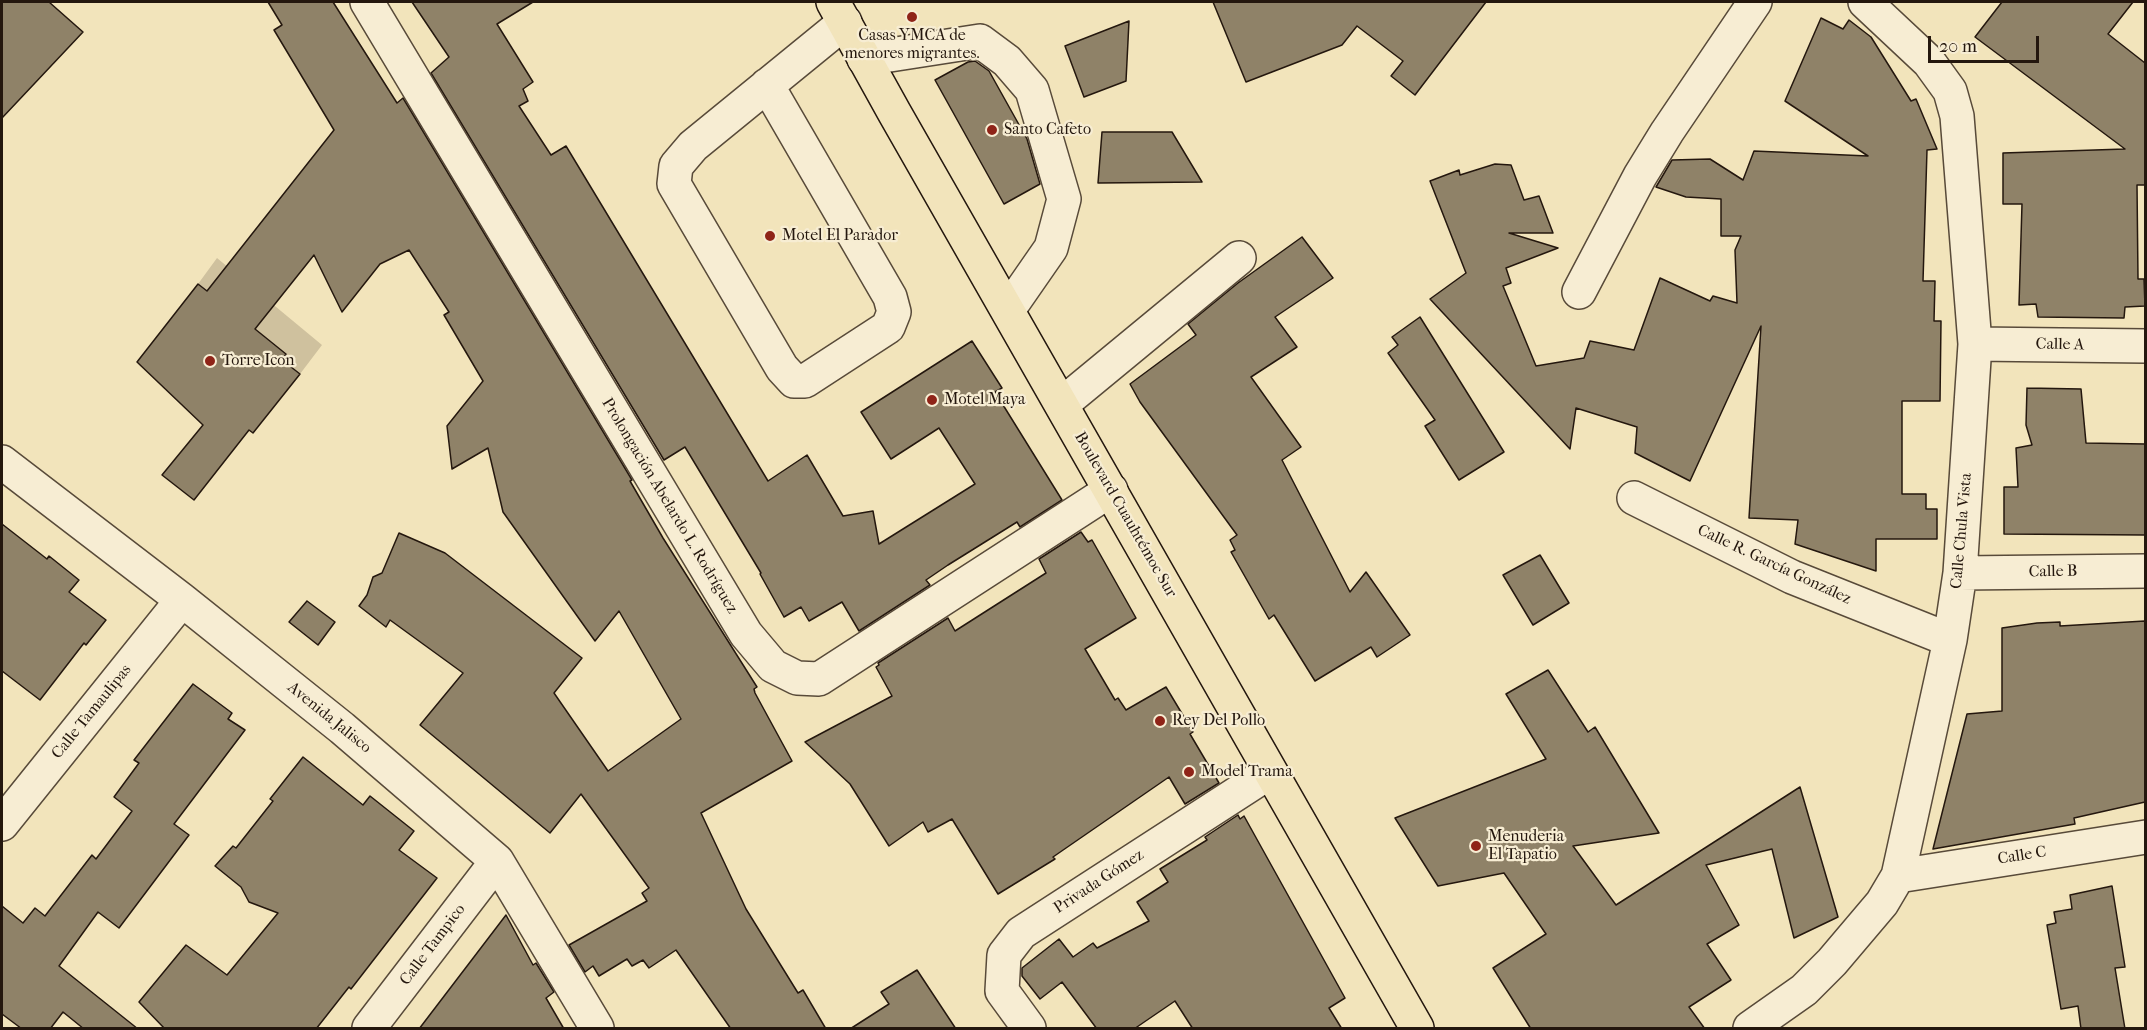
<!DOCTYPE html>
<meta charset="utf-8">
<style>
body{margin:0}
#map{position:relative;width:2147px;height:1030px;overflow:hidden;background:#f2e4bb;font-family:"IM FELL French Canon",serif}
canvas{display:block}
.frame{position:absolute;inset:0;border:3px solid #24170e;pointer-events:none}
.scale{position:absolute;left:1928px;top:36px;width:111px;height:27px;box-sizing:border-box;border:3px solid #24170e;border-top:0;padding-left:8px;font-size:18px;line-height:21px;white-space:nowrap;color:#24170e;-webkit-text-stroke:4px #f7edd3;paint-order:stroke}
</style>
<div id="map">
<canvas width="2147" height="1030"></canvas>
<div class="frame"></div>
<div class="scale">20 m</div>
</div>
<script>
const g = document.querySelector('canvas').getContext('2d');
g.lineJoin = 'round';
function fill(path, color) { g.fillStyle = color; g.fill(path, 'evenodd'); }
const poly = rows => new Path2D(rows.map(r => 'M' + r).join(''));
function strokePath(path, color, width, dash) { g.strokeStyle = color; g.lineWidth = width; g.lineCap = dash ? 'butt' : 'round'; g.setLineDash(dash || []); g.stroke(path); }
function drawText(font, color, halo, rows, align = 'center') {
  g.font = font + ' "IM FELL French Canon",serif'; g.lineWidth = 4.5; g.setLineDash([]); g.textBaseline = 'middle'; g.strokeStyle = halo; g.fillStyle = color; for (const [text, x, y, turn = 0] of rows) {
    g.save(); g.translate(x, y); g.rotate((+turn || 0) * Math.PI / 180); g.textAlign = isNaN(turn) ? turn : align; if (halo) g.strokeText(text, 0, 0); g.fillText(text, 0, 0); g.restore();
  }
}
fill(poly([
 [217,258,322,345,300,374,282,360,286,353,198,284]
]), '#cfc19e');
const building = poly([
 [2,2,49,2,83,32,2,118,2,2],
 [268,2,333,2,397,103,403,98,632,480,630,481,663,538,757,687,754,689,755,693,792,761,701,813,746,909,798,993,803,990,826,1029,731,1029,676,950,649,968,643,960,632,966,627,959,599,976,593,966,585,972,569,945,647,901,642,893,649,888,581,794,550,833,420,725,463,673,390,620,386,627,359,606,367,595,373,577,382,573,399,533,445,553,582,658,554,693,608,771,681,719,619,611,595,641,503,512,488,448,452,469,447,426,483,381,444,315,449,312,409,250,380,264,342,312,314,255,255,329,286,354,282,360,300,374,253,433,249,430,194,500,162,475,203,425,137,362,198,284,207,291,334,130,274,30,282,25,268,2],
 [412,2,533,2,497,24,533,82,523,89,528,101,519,106,551,155,566,146,768,481,807,455,843,516,873,511,879,544,975,484,939,428,891,459,861,412,972,341,1002,388,995,392,1062,500,1020,527,1017,522,948,565,926,580,930,585,859,631,842,602,809,621,801,607,784,617,760,574,761,573,685,447,664,460,431,73,449,57,412,2],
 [1213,2,1486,2,1415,95,1391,76,1403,61,1357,26,1342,45,1246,82,1213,2],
 [2002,2,2133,2,2108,34,2145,63,2145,185,2137,185,2138,279,2144,279,2145,306,2125,307,2124,318,2038,317,2036,304,2019,305,2022,204,2003,204,2003,153,2125,149,1975,37,2002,2],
 [1821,18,1843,29,1849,20,1871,37,1911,101,1916,99,1937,149,1927,150,1923,281,1935,281,1934,321,1941,321,1940,401,1902,401,1902,494,1926,494,1926,509,1937,509,1937,539,1876,539,1876,571,1795,544,1798,520,1749,518,1761,326,1690,481,1635,453,1637,427,1576,408,1570,449,1430,299,1466,273,1430,181,1459,170,1460,175,1495,164,1511,165,1524,200,1539,196,1553,233,1509,233,1558,248,1506,268,1511,283,1503,286,1536,366,1584,358,1590,341,1634,350,1660,278,1710,301,1713,296,1737,303,1735,250,1741,236,1721,236,1721,199,1686,197,1656,187,1672,160,1710,159,1743,180,1754,151,1868,156,1785,101,1821,18],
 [1129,21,1126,81,1084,97,1065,46,1129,21],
 [975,61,989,71,1027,139,1040,184,1004,204,935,80,968,62,975,61],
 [1102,132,1172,132,1202,182,1098,183,1102,132],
 [1302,237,1333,278,1275,317,1297,347,1251,377,1301,447,1282,460,1350,592,1366,572,1410,635,1377,657,1371,647,1315,681,1274,615,1269,619,1231,552,1235,550,1230,540,1237,535,1140,402,1130,384,1196,335,1188,324,1238,283,1302,237],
 [1420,317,1504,452,1459,480,1425,426,1435,420,1388,353,1398,345,1392,337,1420,317],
 [2027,388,2081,389,2086,443,2145,444,2145,535,2004,534,2004,487,2018,487,2016,448,2032,445,2026,425,2027,388],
 [2,524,47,559,49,556,79,580,69,592,106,620,86,645,84,643,40,700,2,671,2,524],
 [1081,532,1088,542,1092,540,1136,618,1085,649,1115,700,1118,698,1126,710,1166,687,1193,732,1190,734,1219,783,1185,804,1169,777,1053,857,1055,859,998,894,952,819,928,832,923,822,889,846,850,784,805,742,892,696,876,667,879,665,878,663,948,618,955,631,1046,573,1039,559,1081,532],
 [1540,555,1569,603,1533,625,1503,575,1540,555],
 [307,601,335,622,318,645,289,622,307,601],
 [2145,621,2145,802,2074,818,2075,824,1933,849,1967,714,2002,711,2002,628,2037,623,2060,622,2060,626,2145,621],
 [1548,670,1588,732,1595,727,1659,833,1573,846,1616,905,1800,787,1838,917,1794,938,1772,849,1706,865,1739,925,1707,944,1731,980,1689,1007,1705,1029,1531,1029,1493,968,1546,934,1504,873,1438,886,1395,818,1546,759,1506,694,1548,670],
 [193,684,232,713,228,719,245,730,174,824,189,835,119,928,98,912,59,966,138,1029,84,1029,63,1012,50,1029,22,1029,2,1014,2,906,23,923,35,908,45,916,92,855,96,859,132,811,114,797,139,763,134,760,193,684],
 [303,757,363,805,370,796,414,831,399,850,437,878,351,989,349,987,316,1029,165,1029,139,1002,186,945,227,975,278,913,249,902,241,887,215,866,233,846,236,848,273,801,270,799,303,757],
 [1238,815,1240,819,1244,816,1345,998,1329,1008,1342,1029,1193,1029,1175,1001,1134,1029,1097,1029,1062,982,1040,999,1022,976,1022,968,1059,939,1073,957,1093,943,1097,948,1149,921,1137,902,1168,882,1160,869,1207,840,1205,837,1238,815],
 [2112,886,2125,967,2115,968,2125,1029,2081,1029,2078,1006,2061,1009,2047,925,2056,923,2054,912,2072,909,2070,895,2112,886],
 [506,915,533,965,536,963,554,992,546,998,564,1029,419,1029,506,915],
 [917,970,956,1029,850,1029,889,1004,881,992,917,970]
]);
fill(building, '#8f8268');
strokePath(building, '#24170e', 1.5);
const minor = poly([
 [367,2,746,634,773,666,797,678,819,679,1111,490],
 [864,59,980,41,1007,61,1032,90,1064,199,1051,248,1008,310],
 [767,85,890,297,894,312,888,327,805,381,794,381,782,368,674,184,676,166,693,146,845,22],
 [1579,292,1640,176,1667,132,1755,2],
 [1975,344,2146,346],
 [1062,404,1239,258],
 [2,462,182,600,342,728,497,861,597,1028],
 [1634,498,1792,577,1950,640],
 [1960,573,2146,571],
 [2,824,182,600],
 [1898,876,2146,837],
 [369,1028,497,861],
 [1029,1028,1002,991,1004,955,1021,933,1270,772],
 [1750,1028,1804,990,1832,962,1882,903,1898,876,1950,640,1960,573,1975,344,1957,116,1950,91,1929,62,1865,2]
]);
const major = poly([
 [833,2,894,112,1417,1028]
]);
strokePath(minor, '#584a39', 36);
strokePath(major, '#24170e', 36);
strokePath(minor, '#f7edd3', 33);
strokePath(major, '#f2e4bb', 33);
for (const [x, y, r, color] of [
 [912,17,6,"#8f2418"],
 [992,130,6,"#8f2418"],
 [770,236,6,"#8f2418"],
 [210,361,6,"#8f2418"],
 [932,400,6,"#8f2418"],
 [1160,721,6,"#8f2418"],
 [1189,772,6,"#8f2418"],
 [1476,846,6,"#8f2418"]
]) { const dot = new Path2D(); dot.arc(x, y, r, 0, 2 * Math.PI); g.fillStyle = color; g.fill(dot); strokePath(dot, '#f7edd3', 2); }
drawText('16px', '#24170e', '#f7edd3', [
 ["Casas YMCA de",912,36,"center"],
 ["menores migrantes.",912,54,"center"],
 ["Santo Cafeto",1004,130],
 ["Motel El Parador",782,236],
 ["Torre Icon",222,361],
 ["Motel Maya",944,400],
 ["Rey Del Pollo",1172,721],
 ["Model Trama",1201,772],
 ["Menuderia",1488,837],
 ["El Tapatio",1488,855]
], 'left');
drawText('16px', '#24170e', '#f7edd3', [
 ["Calle A",2060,345,1],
 ["Prolongación Abelardo L. Rodríguez",669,506,59],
 ["Boulevard Cuauhtémoc Sur",1125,515,60],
 ["Calle Chula Vista",1962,531,-85],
 ["Calle R. García González",1774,565,25],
 ["Calle B",2053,572,-1],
 ["Calle Tamaulipas",92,712,-51],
 ["Avenida Jalisco",329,718,39],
 ["Calle C",2022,856,-9],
 ["Privada Gómez",1099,882,-33],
 ["Calle Tampico",433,945,-53]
]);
</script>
